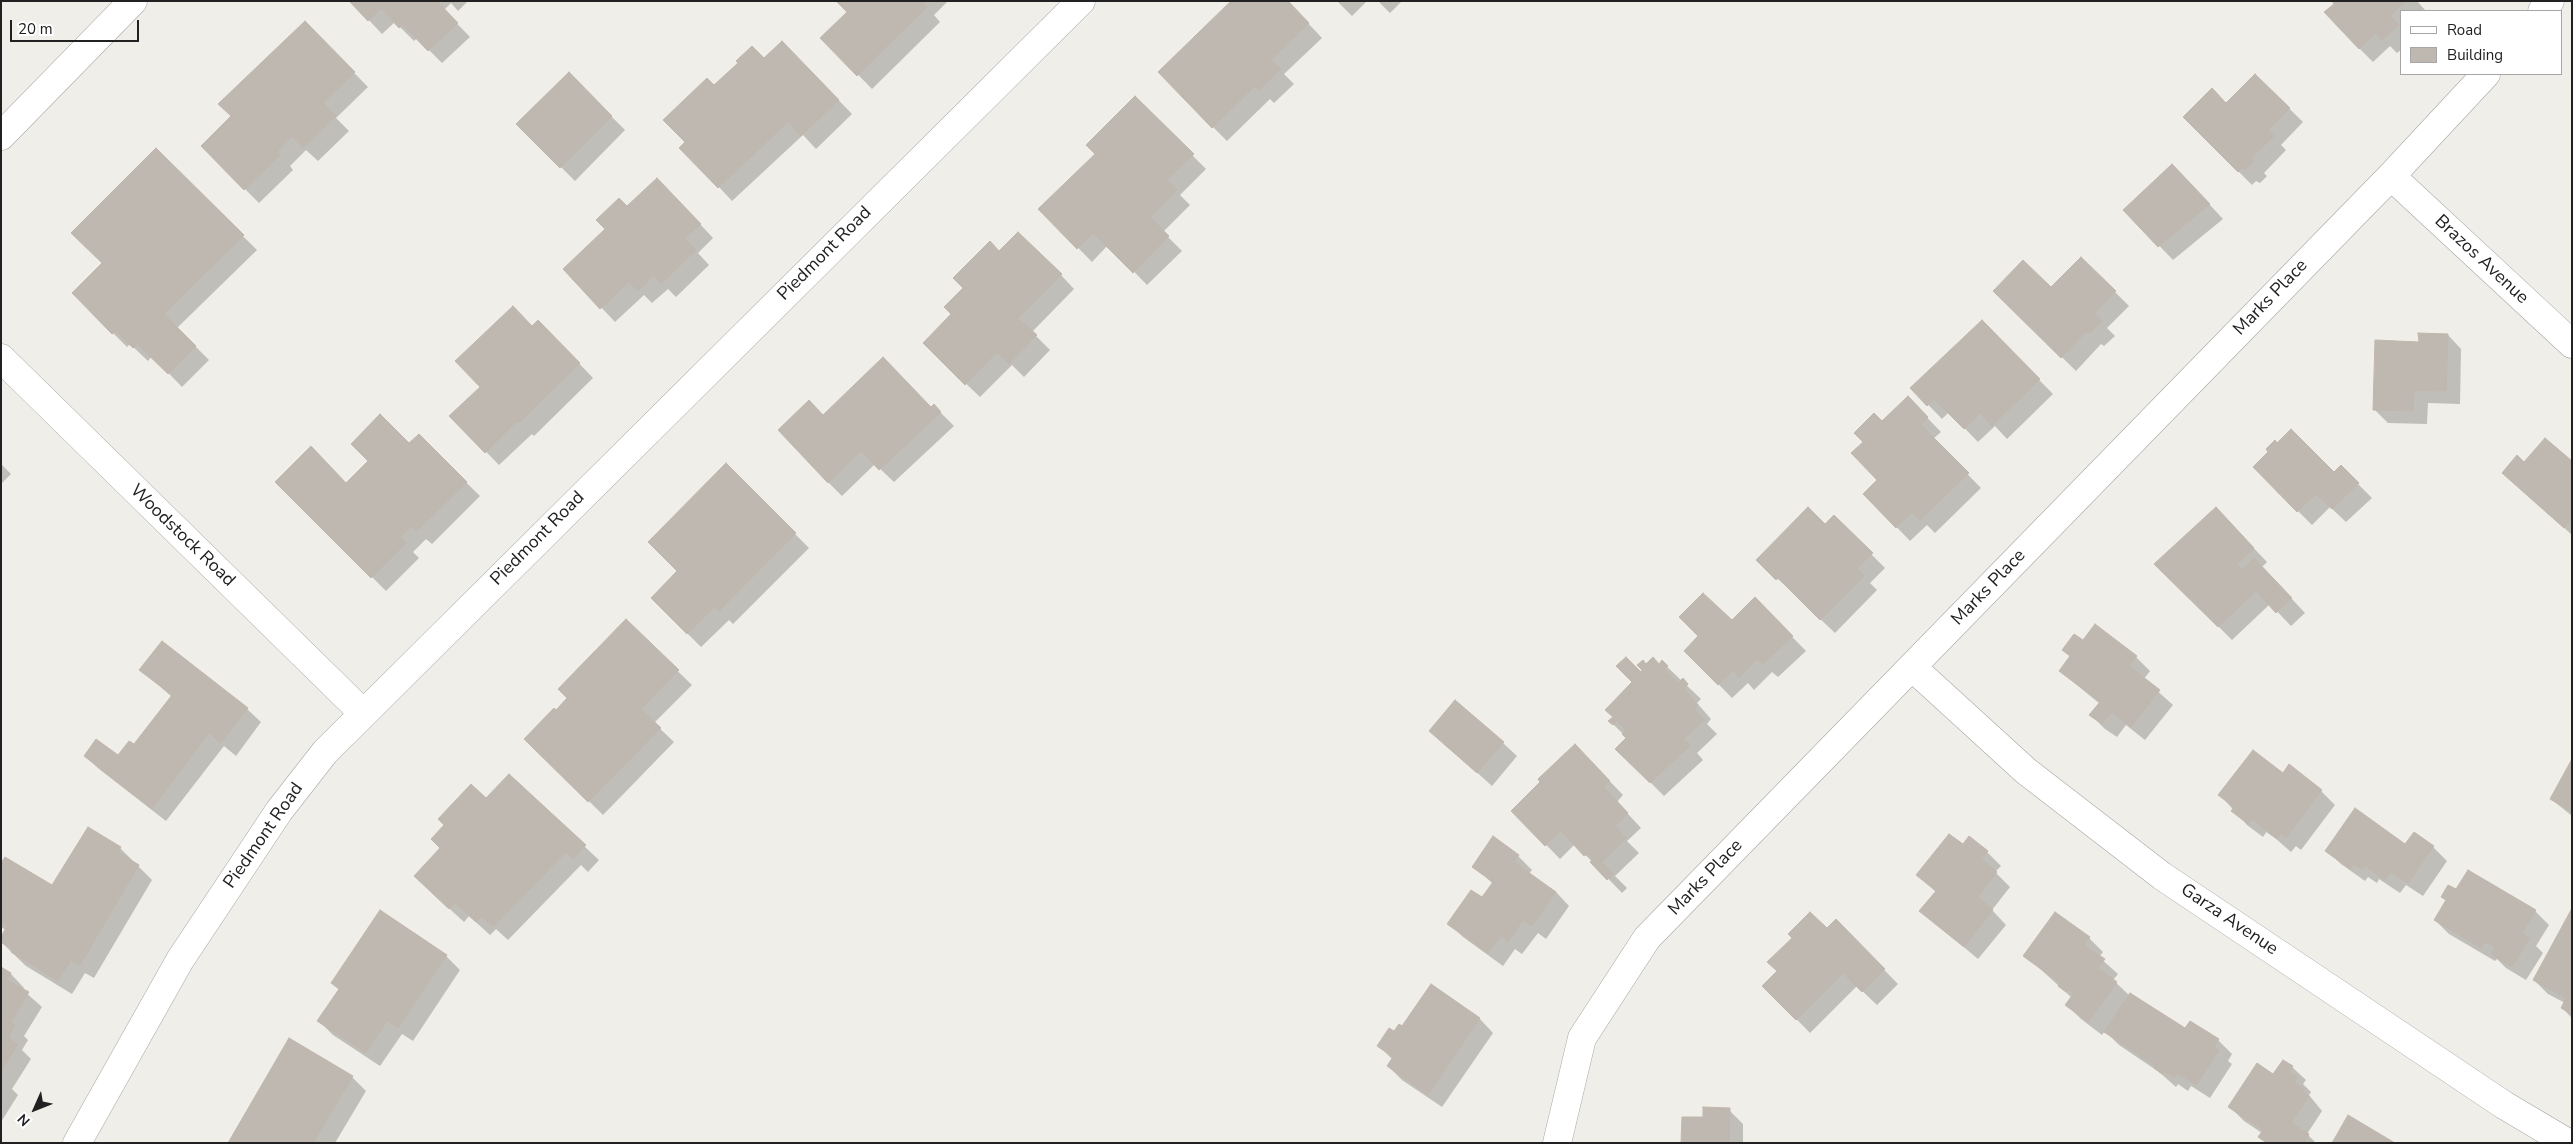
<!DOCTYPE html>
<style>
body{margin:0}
#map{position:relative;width:2573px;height:1144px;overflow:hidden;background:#f0eee8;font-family:"Nunito Sans",sans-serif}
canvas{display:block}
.frame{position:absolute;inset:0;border:2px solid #212121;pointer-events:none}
.legend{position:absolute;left:2400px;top:10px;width:162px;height:65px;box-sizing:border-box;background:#fff;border:1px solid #a6a6a6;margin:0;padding:6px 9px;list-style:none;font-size:15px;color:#212121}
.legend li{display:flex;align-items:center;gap:10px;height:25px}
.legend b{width:25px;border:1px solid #a6a6a6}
.north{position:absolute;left:10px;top:1084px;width:50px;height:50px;-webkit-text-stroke:4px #fff;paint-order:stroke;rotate:226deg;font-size:14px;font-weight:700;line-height:20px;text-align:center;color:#212121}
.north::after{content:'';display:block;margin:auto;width:18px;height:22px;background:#212121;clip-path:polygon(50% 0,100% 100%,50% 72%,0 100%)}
.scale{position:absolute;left:10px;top:20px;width:129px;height:22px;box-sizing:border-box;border:2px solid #212121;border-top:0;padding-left:6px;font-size:15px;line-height:18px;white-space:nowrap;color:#212121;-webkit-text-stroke:4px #fff;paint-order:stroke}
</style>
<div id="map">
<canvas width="2573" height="1144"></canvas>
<div class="frame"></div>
<ul class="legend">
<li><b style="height:6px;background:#fff"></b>Road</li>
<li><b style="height:14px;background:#beb8b1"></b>Building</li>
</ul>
<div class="north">N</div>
<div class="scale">20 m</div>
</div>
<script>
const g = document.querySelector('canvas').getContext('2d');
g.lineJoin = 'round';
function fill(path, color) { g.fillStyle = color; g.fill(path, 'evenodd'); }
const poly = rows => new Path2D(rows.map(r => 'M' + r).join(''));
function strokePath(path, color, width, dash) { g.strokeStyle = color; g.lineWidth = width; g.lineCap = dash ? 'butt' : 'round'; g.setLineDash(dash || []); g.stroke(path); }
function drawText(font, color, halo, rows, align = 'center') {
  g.font = font + ' "Nunito Sans",sans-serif'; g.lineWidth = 4; g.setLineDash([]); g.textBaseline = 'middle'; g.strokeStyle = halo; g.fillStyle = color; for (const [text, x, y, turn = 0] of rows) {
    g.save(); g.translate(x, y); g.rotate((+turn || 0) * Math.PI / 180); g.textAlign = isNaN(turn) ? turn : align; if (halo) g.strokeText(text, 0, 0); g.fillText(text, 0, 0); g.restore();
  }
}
fill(poly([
 [351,1,468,1,458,11,451,3,444,10,470,37,442,63,417,38,414,41,395,22,382,34],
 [838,1,948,1,934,15,940,22,872,89,822,38,848,12],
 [1287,1,1322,38,1284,74,1294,84,1274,103,1270,99,1227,141,1213,127],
 [1337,1,1367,1,1352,16],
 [1378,1,1402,1,1390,13],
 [2333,1,2417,1,2425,10,2402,11,2402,49,2397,53,2390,46,2373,62,2359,48],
 [305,23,368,87,336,118,349,131,318,161,306,150,290,166,293,170,259,203,202,146,232,116],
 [796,56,852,114,816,149,803,135,732,201,719,187,686,142,714,87],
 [569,74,625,130,575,181,518,124],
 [2255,75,2303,122,2281,145,2286,150,2264,173,2267,176,2260,183,2256,181,2252,185,2184,117,2226,104],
 [1135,98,1206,169,1180,195,1190,205,1163,232,1182,251,1147,285,1108,245,1092,262,1040,209,1096,154],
 [156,150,257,250,177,328,209,360,182,387,152,356,148,361,130,344,127,347,73,293,103,263],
 [2186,179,2223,219,2173,260,2125,210],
 [671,193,713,238,698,253,709,265,676,297,668,289,652,303,644,295,615,322,565,269],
 [999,252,1061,275,1074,289,1032,332,1050,350,1024,377,1012,365,980,397,938,357,953,314],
 [2081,258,2129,306,2107,328,2115,336,2104,346,2101,344,2076,371,1995,291,2051,289],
 [1982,322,2053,394,2007,439,1995,426,1978,442,1949,412,1942,419,1912,388],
 [533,327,552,335,593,378,534,436,532,434,499,465,451,416,481,387],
 [2448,335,2461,349,2460,404,2428,403,2427,424,2388,423,2374,409,2420,343],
 [1908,398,1941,432,1933,439,1981,488,1935,533,1927,525,1910,541,1865,494,1879,480,1882,422],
 [934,406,954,426,894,482,875,464,842,496,828,482,824,416,931,408],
 [419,436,480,496,432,544,426,539,413,552,419,558,386,591,277,482,346,484,409,444],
 [2572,462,2572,535,2504,473,2524,463],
 [1,464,11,474,1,484],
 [726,465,809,548,733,624,729,620,701,647,652,598,679,571],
 [2254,467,2334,474,2341,467,2372,498,2346,522,2330,507,2312,525],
 [1834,517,1885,568,1870,583,1877,590,1835,633,1758,560,1825,526],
 [2229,522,2267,562,2262,567,2305,613,2291,626,2270,604,2232,640,2156,564],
 [1755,599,1806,651,1778,677,1772,672,1754,690,1748,683,1732,698,1686,651,1732,621],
 [626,621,692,685,654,723,674,742,603,815,526,739,569,698],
 [2096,626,2136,657,2150,671,2144,679,2173,705,2145,740,2126,725,2117,737,2105,729,2091,715,2100,704,2060,671],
 [1662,662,1701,699,1697,703,1711,719,1707,724,1717,734,1697,753,1703,760,1664,796,1617,749,1628,739,1610,721,1646,665,1659,665],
 [141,670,247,709,261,722,236,756,224,746,166,821,99,769,85,756,118,757,134,746,172,697],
 [1431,731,1503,743,1517,756,1492,786],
 [1575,745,1623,795,1617,802,1641,828,1627,841,1639,853,1615,876,1627,888,1622,893,1575,844,1560,859,1513,811,1542,782],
 [2572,762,2572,816,2551,799],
 [2283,775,2321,791,2335,805,2301,850,2296,846,2291,852,2267,831,2263,837,2247,825,2220,795],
 [509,776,599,860,588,872,581,865,508,940,496,929,490,935,469,916,464,922,429,890,446,826,486,800],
 [88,828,120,848,152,880,94,978,85,973,72,994,26,966,1,942,6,930,1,927,1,866,53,887],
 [2414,834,2433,847,2447,861,2423,896,2406,885,2400,893,2379,879,2377,883,2368,877,2365,881,2341,864,2327,851,2405,846],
 [1494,838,1518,856,1532,870,1529,874,1556,892,1569,906,1546,939,1538,933,1522,954,1515,949,1503,966,1463,937,1449,924,1483,899,1493,884,1474,866],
 [1963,846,1987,852,2001,866,1995,872,2010,887,1992,910,2006,925,1978,959,1921,911,1936,892,1918,875],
 [2442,897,2535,911,2549,925,2536,946,2543,953,2526,980,2506,968,2497,959,2495,961,2449,934,2435,920,2446,901],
 [2572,911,2572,1018,2562,1008,2565,1003,2548,994,2534,980],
 [2055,914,2089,938,2103,952,2099,957,2118,974,2113,980,2129,995,2185,1030,2218,1040,2232,1054,2228,1061,2232,1064,2210,1098,2191,1086,2188,1091,2178,1084,2176,1087,2159,1072,2119,1045,2105,1031,2102,1035,2081,1019,2067,1005,2072,998,2025,955],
 [1836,921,1898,984,1877,1005,1857,986,1810,1033,1764,986],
 [446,956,460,970,413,1041,402,1034,380,1066,333,1035,319,1021,340,990,333,983],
 [1,969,11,974,24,988,23,990,42,1007,24,1036,28,1040,22,1050,31,1059,12,1089,18,1095,1,1122],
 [1432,985,1480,1019,1493,1033,1442,1107,1402,1080,1388,1066,1393,1060,1379,1046,1402,1028],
 [2292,1067,2306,1080,2303,1084,2311,1092,2309,1095,2322,1111,2307,1134,2316,1143,2266,1143,2260,1137,2262,1133,2244,1121,2230,1107,2274,1076],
 [352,1077,366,1091,335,1143,229,1143],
 [1729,1110,1743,1124,1743,1143,1683,1143,1704,1118]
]), '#0003');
const building = poly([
 [349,1,437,1,458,23,428,51,403,25,399,28,381,8,368,21,349,1],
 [836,1,922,1,927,7,857,76,820,38,847,12,836,1],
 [1231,1,1288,1,1309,23,1271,60,1281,69,1259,90,1255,86,1212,128,1158,72,1231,1],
 [2332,1,2406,1,2390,16,2399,25,2382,40,2375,33,2359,49,2324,12,2334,4,2332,1],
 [305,21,355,72,323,103,336,116,303,148,292,136,277,152,280,155,244,190,201,146,231,116,218,104,305,21],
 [782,41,839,100,801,136,788,122,718,188,679,148,685,142,663,120,707,78,714,85,738,63,736,61,752,46,764,58,782,41],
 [569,72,612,116,560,168,516,124,569,72],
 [2255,74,2290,108,2268,130,2274,136,2251,158,2254,161,2245,170,2242,168,2238,172,2183,117,2212,88,2226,103,2255,74],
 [1135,96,1194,154,1167,180,1177,190,1150,217,1169,236,1133,273,1093,233,1077,249,1038,209,1095,154,1086,145,1135,96],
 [156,148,244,235,164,314,196,346,168,374,137,344,133,348,116,331,112,334,72,293,102,263,71,233,156,148],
 [2172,164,2210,204,2158,247,2123,210,2172,164],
 [657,178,701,224,685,238,696,250,661,284,654,275,638,291,629,282,600,309,563,269,605,229,596,220,619,198,627,206,657,178],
 [1018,232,1062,274,1018,318,1037,335,1009,364,997,352,965,385,923,343,951,314,944,307,963,288,953,278,990,241,999,251,1018,232],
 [2081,257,2116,291,2094,314,2102,321,2090,333,2087,331,2061,358,1993,291,2023,260,2051,287,2081,257],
 [513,306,532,326,538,320,580,363,519,423,517,421,485,453,449,416,480,387,455,361,513,306],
 [1982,320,2040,379,1992,426,1980,413,1964,429,1934,399,1927,406,1910,388,1982,320],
 [2418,333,2448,334,2446,391,2414,390,2413,411,2373,410,2375,340,2419,342,2418,333],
 [883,357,931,407,934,404,941,412,879,470,861,451,828,483,778,430,809,400,823,415,883,357],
 [1908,396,1928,417,1921,425,1969,473,1920,520,1912,512,1896,528,1863,494,1877,480,1851,453,1863,442,1854,433,1874,413,1882,421,1908,396],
 [380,414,409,443,419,434,467,482,417,531,411,526,400,537,406,543,371,578,275,482,311,446,346,483,368,461,351,444,380,414],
 [2291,429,2334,472,2341,465,2359,483,2332,509,2316,494,2297,512,2253,467,2268,452,2266,449,2275,440,2277,443,2291,429],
 [2545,438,2572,461,2572,518,2564,528,2502,473,2517,455,2524,462,2545,438],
 [726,463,796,533,719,611,714,607,687,634,651,598,677,571,648,542,726,463],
 [1808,507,1825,524,1834,515,1873,553,1857,568,1864,576,1820,620,1778,578,1776,580,1756,560,1808,507],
 [2216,507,2254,548,2237,564,2242,570,2254,558,2292,598,2276,613,2256,591,2218,627,2154,564,2216,507],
 [1703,593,1732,620,1755,597,1793,636,1763,664,1757,659,1739,677,1733,670,1718,685,1684,651,1698,636,1679,617,1703,593],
 [626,619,679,670,641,709,661,728,588,802,524,739,554,708,556,710,567,698,558,689,626,619],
 [2095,624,2137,656,2129,666,2160,690,2131,727,2112,712,2102,724,2089,715,2100,702,2059,671,2070,656,2062,650,2074,634,2083,640,2095,624],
 [162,641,248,708,221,743,209,733,152,809,84,756,96,739,118,755,129,741,134,744,172,695,139,670,162,641],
 [1626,657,1641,672,1642,670,1637,665,1643,660,1646,664,1653,657,1659,664,1662,660,1668,666,1664,669,1678,683,1683,678,1688,684,1684,689,1698,705,1694,709,1704,720,1684,739,1691,745,1650,783,1615,749,1626,738,1622,734,1626,730,1617,721,1613,725,1608,721,1613,717,1605,710,1632,682,1616,666,1626,657],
 [1455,700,1504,742,1477,773,1429,731,1455,700],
 [1575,744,1610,781,1604,787,1628,813,1615,826,1626,838,1602,862,1614,874,1607,880,1590,862,1592,860,1587,854,1584,856,1561,831,1545,846,1511,811,1540,782,1538,779,1575,744],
 [2253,750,2283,773,2289,764,2322,790,2286,838,2281,833,2277,839,2267,832,2270,826,2267,831,2252,819,2248,824,2231,811,2234,807,2218,795,2253,750],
 [2572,759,2572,812,2550,799,2572,759],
 [509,774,586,845,573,859,566,852,493,927,481,916,476,922,455,903,449,909,414,876,440,848,431,839,444,825,438,819,471,784,486,798,509,774],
 [2355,808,2405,844,2414,832,2434,846,2408,883,2391,872,2385,880,2365,866,2363,870,2354,864,2350,869,2325,851,2355,808],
 [88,827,121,847,118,852,139,865,80,965,71,960,58,981,11,952,12,949,1,942,1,937,7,926,1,922,1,863,5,857,52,885,88,827],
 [1949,834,1963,844,1969,836,1988,851,1981,859,1997,872,1978,897,1993,910,1964,947,1919,911,1936,891,1916,875,1949,834],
 [1493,836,1519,855,1514,862,1556,892,1532,926,1523,920,1508,942,1501,936,1488,953,1447,924,1471,890,1482,897,1493,882,1472,867,1493,836],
 [2468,870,2536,910,2522,933,2530,938,2512,967,2491,954,2495,947,2485,942,2481,948,2434,920,2446,900,2441,897,2448,885,2456,889,2468,870],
 [380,910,447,955,398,1028,387,1021,366,1053,317,1021,339,989,331,983,380,910],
 [2571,910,2572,910,2572,1014,2561,1008,2566,998,2533,980,2571,910],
 [1810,912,1827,928,1836,919,1885,969,1862,992,1843,973,1796,1020,1762,986,1777,971,1767,962,1792,938,1788,934,1810,912],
 [2055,912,2090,937,2084,945,2105,959,2098,968,2117,982,2088,1022,2065,1005,2074,993,2068,990,2066,992,2058,986,2060,983,2023,956,2055,912],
 [1,967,11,973,7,980,29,992,11,1022,15,1025,8,1038,18,1044,1,1071,1,967],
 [1431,984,1480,1018,1428,1095,1387,1066,1393,1057,1377,1046,1389,1028,1394,1031,1399,1024,1402,1026,1431,984],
 [2130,993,2185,1028,2190,1021,2219,1039,2214,1047,2219,1050,2196,1085,2177,1073,2174,1078,2164,1071,2162,1074,2154,1068,2156,1066,2104,1032,2130,993],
 [289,1038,353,1076,313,1143,228,1143,289,1038],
 [2283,1060,2293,1066,2289,1072,2298,1077,2294,1083,2305,1089,2302,1092,2309,1096,2291,1123,2309,1134,2304,1143,2267,1143,2258,1137,2263,1130,2228,1107,2257,1063,2273,1074,2283,1060],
 [1703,1107,1730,1108,1729,1143,1681,1143,1682,1117,1703,1117,1703,1107],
 [2348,1115,2395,1143,2332,1143,2348,1115]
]);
fill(building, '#beb8b1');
strokePath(building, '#c1b6ac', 1);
const street = poly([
 [2542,11,2550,1],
 [1,136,133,1],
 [2391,176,2572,344],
 [1,358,363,713],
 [1912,667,2026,771,2162,876,2504,1105,2568,1143],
 [77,1143,180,960,279,811,325,752,1081,1],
 [1557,1143,1582,1038,1647,938,2391,176,2486,74]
]);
strokePath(street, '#a5a5a5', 29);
strokePath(street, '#fff', 28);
drawText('18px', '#212121', '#fff', [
 ["Piedmont Road",825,254,-45],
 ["Brazos Avenue",2481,260,43],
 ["Marks Place",2271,298,-46],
 ["Woodstock Road",182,536,44],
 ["Piedmont Road",538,539,-45],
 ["Marks Place",1989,588,-46],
 ["Piedmont Road",264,836,-55],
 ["Marks Place",1706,878,-46],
 ["Garza Avenue",2229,920,34]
]);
</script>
